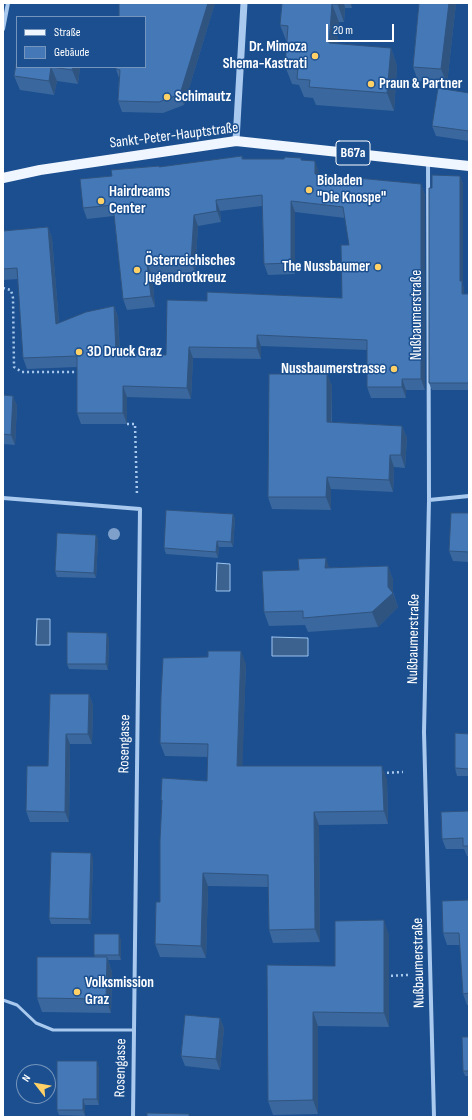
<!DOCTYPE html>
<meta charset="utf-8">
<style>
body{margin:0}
#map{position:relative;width:472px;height:1120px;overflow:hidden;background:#1b4f8f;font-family:"Sofia Sans Condensed",sans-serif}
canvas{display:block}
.frame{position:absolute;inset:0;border:4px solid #fff;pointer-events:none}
.legend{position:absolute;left:16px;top:16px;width:130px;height:52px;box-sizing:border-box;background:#1b4f8f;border:1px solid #7695bc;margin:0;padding:5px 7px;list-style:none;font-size:12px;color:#fff}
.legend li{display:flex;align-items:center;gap:8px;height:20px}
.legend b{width:20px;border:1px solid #7695bc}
.north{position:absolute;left:16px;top:1064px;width:40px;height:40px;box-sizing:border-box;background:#1b4f8f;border:1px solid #7695bc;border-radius:50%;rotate:301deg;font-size:11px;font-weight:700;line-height:16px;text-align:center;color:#fff}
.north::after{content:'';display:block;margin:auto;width:14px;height:18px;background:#ffd166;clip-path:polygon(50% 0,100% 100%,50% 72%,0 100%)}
.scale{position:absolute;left:326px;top:24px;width:68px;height:18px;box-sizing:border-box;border:2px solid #fff;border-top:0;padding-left:5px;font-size:12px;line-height:14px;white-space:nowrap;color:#fff;-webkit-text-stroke:3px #1b4f8f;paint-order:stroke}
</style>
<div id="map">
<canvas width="472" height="1120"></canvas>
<div class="frame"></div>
<ul class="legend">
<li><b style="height:5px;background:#f0f6ff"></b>Straße</li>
<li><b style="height:11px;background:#4478b7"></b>Gebäude</li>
</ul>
<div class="north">N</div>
<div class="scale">20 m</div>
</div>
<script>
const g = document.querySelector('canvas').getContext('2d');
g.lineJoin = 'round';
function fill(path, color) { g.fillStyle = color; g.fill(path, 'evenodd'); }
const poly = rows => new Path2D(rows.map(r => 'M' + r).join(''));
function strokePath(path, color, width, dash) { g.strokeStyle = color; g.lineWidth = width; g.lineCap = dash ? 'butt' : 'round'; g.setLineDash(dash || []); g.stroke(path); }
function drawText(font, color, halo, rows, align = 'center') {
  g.font = font + ' "Sofia Sans Condensed",sans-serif'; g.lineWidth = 3; g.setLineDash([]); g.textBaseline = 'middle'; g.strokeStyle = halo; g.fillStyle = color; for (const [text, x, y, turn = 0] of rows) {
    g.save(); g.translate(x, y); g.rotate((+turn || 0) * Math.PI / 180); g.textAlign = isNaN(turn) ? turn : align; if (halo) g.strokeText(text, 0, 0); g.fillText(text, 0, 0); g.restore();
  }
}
const water = poly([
 [217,563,230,564,230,591,216,591,217,563],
 [37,619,50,619,50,645,36,645,37,619],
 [272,637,308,638,308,656,272,656,272,637]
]);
fill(water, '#3c6290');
strokePath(water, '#9cc4f0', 1);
strokePath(poly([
 [3,288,11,290,13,298,14,367,22,372,78,372],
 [127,424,135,424,137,496],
 [382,773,403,772],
 [386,976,408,975]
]), '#a9c9ee', 2.5, [2, 3]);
strokePath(poly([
 [3,1000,17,1005,36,1023,53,1030,134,1030]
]), '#a9c9ee', 3);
strokePath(poly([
 [3,29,8,3],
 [428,162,429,500,424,732,434,1117],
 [3,498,140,509,133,1117],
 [429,500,469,496]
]), '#a9c9ee', 4);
strokePath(poly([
 [236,141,238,105,244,3]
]), '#a9c9ee', 7);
strokePath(poly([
 [3,178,40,170,236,141,469,166]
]), '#f0f6ff', 10);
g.fillStyle = '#7ea0ca';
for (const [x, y] of [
 [114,534]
]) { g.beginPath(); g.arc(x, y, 6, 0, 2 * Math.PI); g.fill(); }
fill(poly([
 [119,3,215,3,184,105,163,113,122,112,118,101,119,78,116,69,145,67],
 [282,3,352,3,352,8,345,8,344,22,339,22,337,44,391,48,397,66,394,111,316,105,313,98,304,97,299,85,292,84,285,66,287,43,280,25],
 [419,3,456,3,447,84,418,81,413,67],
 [17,67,80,67,78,84,57,81,54,95,20,90,14,76],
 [469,93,469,141,436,136,432,126],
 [242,156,243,159,301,160,319,172,319,175,421,184,425,195,425,390,406,390,406,398,371,398,367,387,367,350,261,346,261,359,193,358,191,399,127,397,127,424,81,424,77,413,77,367,27,369,23,358,18,279,3,280,3,231,48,227,52,238,59,323,114,306,118,317,120,353,166,355,207,301,342,298,349,245,345,218,295,212,295,274,268,275,264,264,262,206,220,211,221,222,198,226,195,272,152,275,155,307,127,310,123,299,114,216,87,219,83,208,112,176,160,167],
 [460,176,463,184,463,285,464,289,464,294,469,294,469,390,432,390,429,383,432,188],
 [327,374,332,386,332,422,402,426,407,438,405,468,394,467,393,492,331,489,331,510,272,509,268,497],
 [3,395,13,396,17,406,15,445,3,444],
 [469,513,469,562,453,561,449,551],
 [233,514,235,519,233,547,219,547,218,558,166,554,164,548],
 [96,535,98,540,96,578,57,577,55,571],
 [388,566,393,580,393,592,398,607,378,627,308,632,305,625,269,626,264,612,299,570,329,568],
 [109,638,108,670,69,669,67,664],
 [246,664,242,766,387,779,388,824,319,825,320,942,273,943,269,930,268,887,208,886,206,958,160,957,155,944,160,902,162,802,161,800,207,781,208,757,165,756,160,743],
 [89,694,93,705,92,744,70,744,69,822,30,822,26,811,48,766],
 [469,734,469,776,457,776,455,768],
 [469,811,469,856,467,856,464,849,446,849,442,839],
 [93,858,91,924,51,924,49,918],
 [469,900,469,1005,467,1005,463,994,460,945,447,945,443,933],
 [389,935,389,1027,318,1026,318,1114,273,1115,268,1101,335,966],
 [121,940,121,960,108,960,112,972,111,1013,42,1012,37,998,95,957,94,955],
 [220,1018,224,1028,220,1070,185,1066,181,1056],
 [469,1037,469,1076,465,1076,463,1071],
 [99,1067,99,1105,85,1105,85,1116,59,1115,57,1110]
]), '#3a679d');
fill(poly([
 [208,3,215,3,184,105,180,94],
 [337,3,344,3,345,8,344,22],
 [350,3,352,3,352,8],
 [449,3,456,3,447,84,441,69],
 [332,4,339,22,336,61,329,43],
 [391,48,397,66,394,111,387,93],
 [51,67,57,81,54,95,49,81],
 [73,67,80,67,78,84,72,70],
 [315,161,319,172,319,185,315,174],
 [460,176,463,184,463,285,464,289,464,301,462,294,460,281],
 [421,184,425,195,425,390,421,379],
 [216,200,220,211,221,222,217,211],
 [291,201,295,212,295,274,291,263],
 [194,215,198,226,195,272,191,261],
 [48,227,52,238,60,335,56,324],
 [147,264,152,275,155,307,151,296],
 [114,306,118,317,120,364,116,353],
 [257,335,261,346,261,359,257,348],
 [189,347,193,358,191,399,187,388],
 [327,374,332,386,331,434,327,422],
 [402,379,406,390,406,398,402,387],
 [123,386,127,397,127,424,123,413],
 [13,396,17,406,15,445,11,435],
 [402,426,407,438,405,468,401,455],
 [390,455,394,467,393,492,389,480],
 [327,477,331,489,331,510,326,497],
 [233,514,235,519,233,547,231,542],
 [96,535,98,540,96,578,94,573],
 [217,541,219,547,218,558,216,552],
 [326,558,331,573,325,568],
 [388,566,393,580,393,593,398,607,378,627,372,612,388,587],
 [107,633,109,638,108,670,106,664],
 [241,651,246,664,242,779,237,766],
 [89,694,93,705,92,744,88,734],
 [66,734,70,744,69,822,65,812],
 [382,766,387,779,388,824,384,811],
 [314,812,319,825,320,942,315,929],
 [91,853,93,858,91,924,89,919],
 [203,873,208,886,206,958,201,946],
 [384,920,389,935,389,1027,384,1013],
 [119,934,121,940,121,960,119,955],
 [107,957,112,972,111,1013,106,999],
 [313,1012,318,1026,318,1114,313,1100],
 [220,1018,224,1028,220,1070,216,1059],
 [97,1061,99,1067,99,1105,97,1099],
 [83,1099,85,1105,85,1116,83,1110]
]), '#305480');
const building = poly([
 [119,3,208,3,180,94,159,102,118,101,120,70,116,69,116,67,145,67,145,17,119,17,119,3],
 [282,3,337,3,337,4,332,4,329,43,391,48,387,93,309,87,310,80,297,79,298,67,285,66,288,26,280,25,282,3],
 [419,3,449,3,441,69,413,67,419,3],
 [17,58,17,67,73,67,72,70,51,67,49,81,14,76,17,58],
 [438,88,469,93,469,131,432,126,438,88],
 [242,156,242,159,284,159,285,157,301,158,301,160,315,161,315,174,421,184,421,379,402,379,402,387,367,387,367,340,257,335,257,348,189,347,187,388,123,386,123,413,77,413,77,356,23,358,17,268,3,269,3,231,48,227,56,324,86,312,114,306,116,353,166,355,167,300,207,301,207,292,342,298,341,245,349,245,343,207,291,201,291,263,264,264,262,195,216,200,217,211,194,215,191,261,147,264,151,296,123,299,113,205,83,208,80,179,112,176,111,170,159,166,159,167,242,156],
 [432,175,460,176,460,281,462,281,462,294,469,294,469,383,429,383,429,188,432,188,432,175],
 [269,374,327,374,327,422,402,426,401,455,390,455,389,480,327,477,326,497,268,497,269,374],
 [3,395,13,396,11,435,3,434,3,395],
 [166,510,233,514,231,542,217,541,216,552,164,548,166,510],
 [451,513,469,513,469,552,449,551,451,513],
 [57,533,96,535,94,573,55,571,57,533],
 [326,558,325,568,388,566,388,587,393,593,372,612,303,618,303,611,264,612,262,571,299,570,298,559,326,558],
 [67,632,107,633,106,664,67,664,67,632],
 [208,651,241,651,237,766,382,766,384,811,314,812,315,929,269,930,268,875,203,873,201,946,155,944,156,902,160,902,160,840,162,800,161,800,162,778,207,781,208,744,160,743,161,696,163,658,208,657,208,651],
 [50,694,89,694,88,734,66,734,65,812,26,811,27,766,48,766,50,694],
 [455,733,469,734,469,769,455,768,455,733],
 [469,811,469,846,463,846,463,838,442,839,441,812,469,811],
 [51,852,91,853,89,919,49,918,51,852],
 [469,900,469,993,463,994,459,933,443,933,442,901,469,900],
 [384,920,384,1013,313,1012,313,1100,268,1101,267,965,335,966,335,921,384,920],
 [94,934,119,934,119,955,94,955,94,934],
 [37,957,107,957,106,999,37,998,37,957],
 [185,1015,220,1018,216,1059,181,1056,185,1015],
 [462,1037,469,1037,469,1071,463,1071,462,1037],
 [57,1061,97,1061,97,1099,83,1099,83,1110,57,1110,57,1061],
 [147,1113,189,1114,189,1117,147,1117,147,1113]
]);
fill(building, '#4478b7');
strokePath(building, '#305480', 1);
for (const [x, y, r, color] of [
 [315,56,4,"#ffd166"],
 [371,84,4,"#ffd166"],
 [167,97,4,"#ffd166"],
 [309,190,4,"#ffd166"],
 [101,201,4,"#ffd166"],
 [378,267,4,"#ffd166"],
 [137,270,4,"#ffd166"],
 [79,352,4,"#ffd166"],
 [394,369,4,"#ffd166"],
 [77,992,4,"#ffd166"]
]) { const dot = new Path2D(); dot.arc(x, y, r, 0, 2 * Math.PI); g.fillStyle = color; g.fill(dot); strokePath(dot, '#1b4f8f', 1.5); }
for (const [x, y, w] of [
 [353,153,34]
]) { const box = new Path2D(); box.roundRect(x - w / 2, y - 12, w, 24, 3); g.fillStyle = '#1b4f8f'; g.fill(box); strokePath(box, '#fff', 1); }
drawText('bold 14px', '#fff', null, [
 ["B67a",353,153]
]);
drawText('bold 15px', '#fff', '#1b4f8f', [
 ["Dr. Mimoza",307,47,"right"],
 ["Shema-Kastrati",307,64,"right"],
 ["Praun & Partner",379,84],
 ["Schimautz",175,97],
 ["Bioladen",317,181],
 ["\"Die Knospe\"",317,198],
 ["Hairdreams",109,192],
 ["Center",109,209],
 ["Österreichisches",145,261],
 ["Jugendrotkreuz",145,278],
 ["The Nussbaumer",370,267,"right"],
 ["3D Druck Graz",87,352],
 ["Nussbaumerstrasse",386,369,"right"],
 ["Volksmission",85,983],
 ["Graz",85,1000]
], 'left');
drawText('15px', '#fff', '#1b4f8f', [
 ["Sankt-Peter-Hauptstraße",174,136,-7],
 ["Nußbaumerstraße",417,315,-90],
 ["Nußbaumerstraße",414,639,-89],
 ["Rosengasse",125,744,-89],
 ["Nußbaumerstraße",419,963,-91],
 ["Rosengasse",121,1068,-89]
]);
</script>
